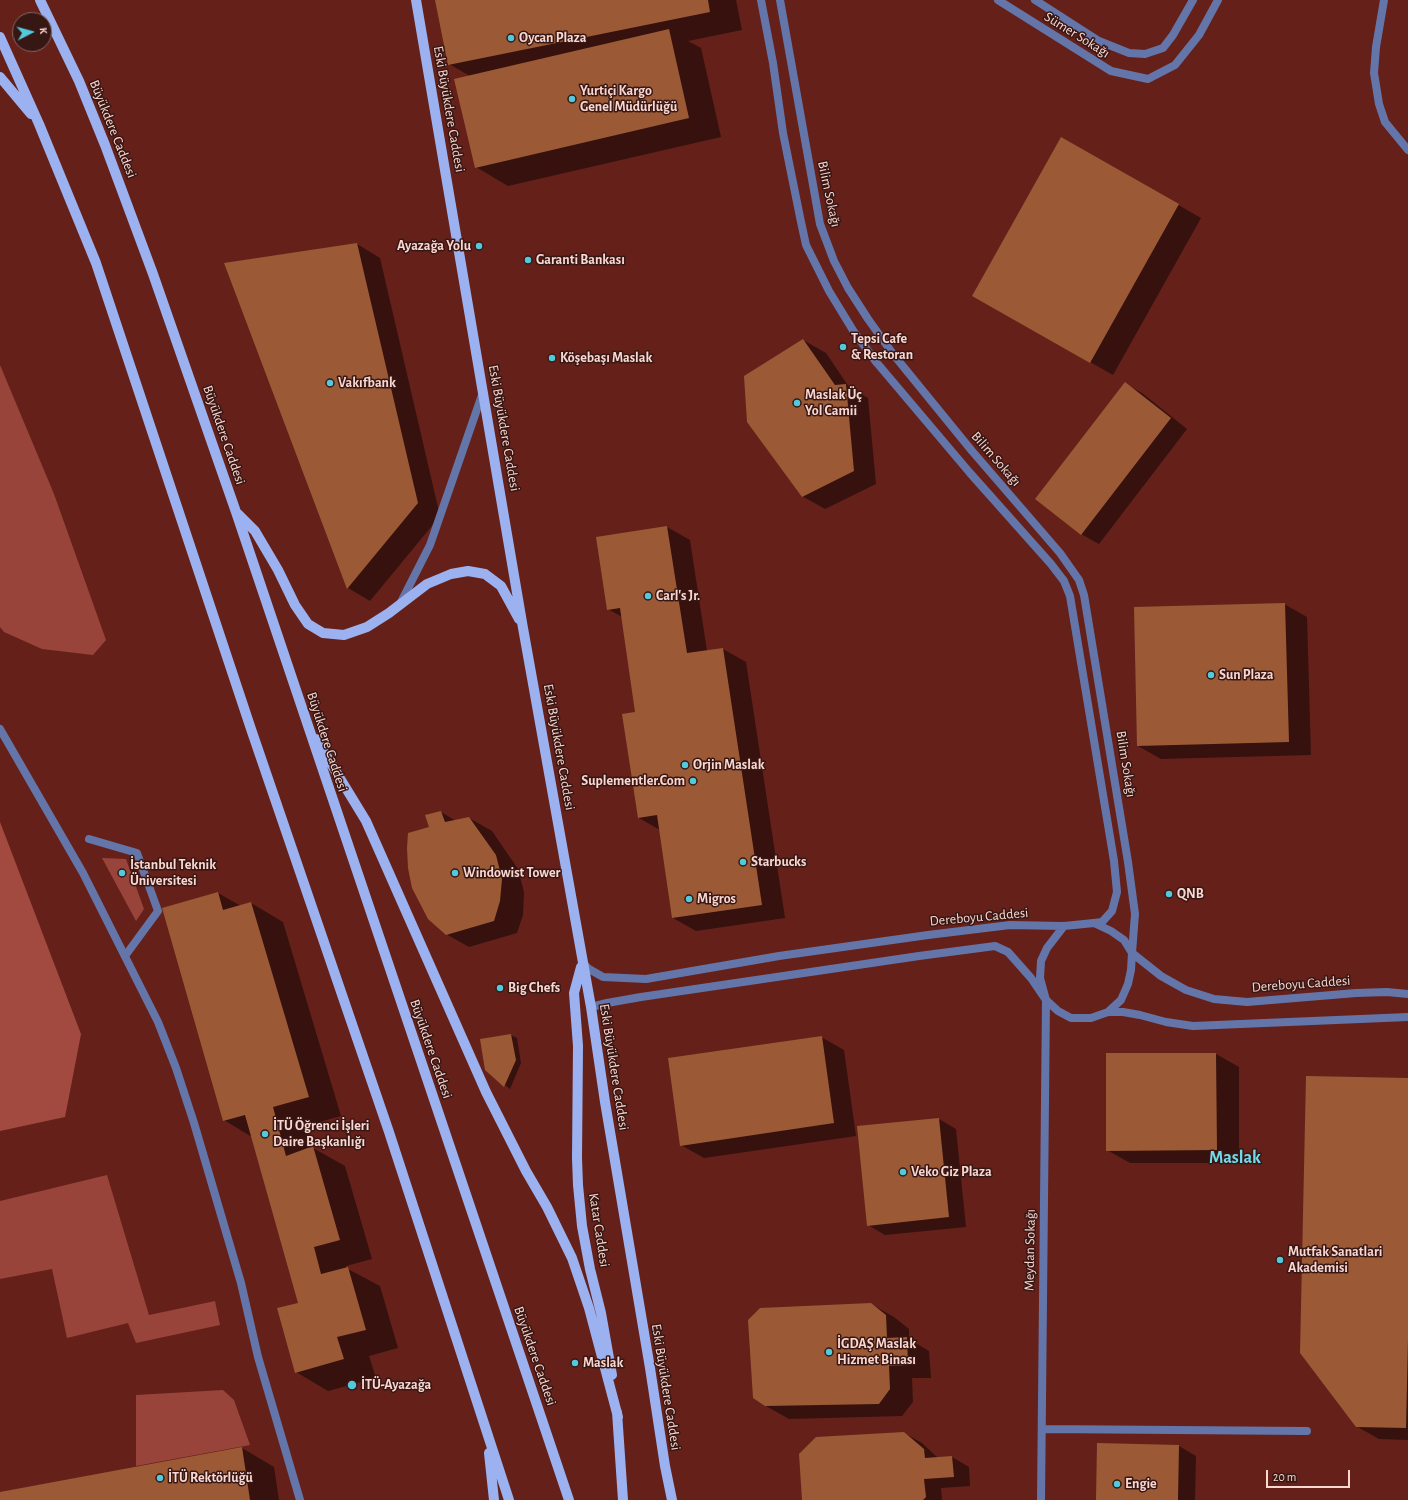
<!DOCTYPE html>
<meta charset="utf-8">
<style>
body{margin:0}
#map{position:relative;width:1408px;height:1500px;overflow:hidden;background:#65201a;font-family:"Alegreya Sans",sans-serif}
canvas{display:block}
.north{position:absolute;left:12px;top:12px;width:40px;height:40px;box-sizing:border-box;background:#361714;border:1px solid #846460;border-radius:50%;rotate:84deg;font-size:11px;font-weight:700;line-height:16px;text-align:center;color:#fad7d1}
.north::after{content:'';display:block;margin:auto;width:14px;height:18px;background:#53cadc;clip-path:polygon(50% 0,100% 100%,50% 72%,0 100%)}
.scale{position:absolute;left:1266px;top:1470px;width:84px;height:18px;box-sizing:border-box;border:2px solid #fad7d1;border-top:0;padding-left:5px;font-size:12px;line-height:14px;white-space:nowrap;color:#fad7d1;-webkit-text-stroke:3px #361714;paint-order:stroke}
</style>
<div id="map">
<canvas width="1408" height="1500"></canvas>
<div class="north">K</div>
<div class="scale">20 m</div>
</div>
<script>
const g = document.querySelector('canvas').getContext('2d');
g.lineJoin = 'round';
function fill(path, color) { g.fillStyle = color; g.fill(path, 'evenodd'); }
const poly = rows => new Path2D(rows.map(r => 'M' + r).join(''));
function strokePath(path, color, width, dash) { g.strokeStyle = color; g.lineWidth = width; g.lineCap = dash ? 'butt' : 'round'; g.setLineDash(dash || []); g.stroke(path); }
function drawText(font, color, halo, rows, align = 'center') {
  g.font = font + ' "Alegreya Sans",sans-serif'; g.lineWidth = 3; g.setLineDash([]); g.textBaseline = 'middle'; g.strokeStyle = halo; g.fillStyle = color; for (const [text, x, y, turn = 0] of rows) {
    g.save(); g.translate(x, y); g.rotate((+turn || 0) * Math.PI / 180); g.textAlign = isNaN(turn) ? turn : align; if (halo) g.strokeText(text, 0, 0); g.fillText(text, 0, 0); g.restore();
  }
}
fill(poly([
 [0,365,54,494,106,640,93,655,42,649,4,632,0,627],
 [102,858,126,859,144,909,136,921],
 [107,1175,149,1315,215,1301,220,1325,136,1343,128,1323,67,1338,52,1269,0,1279,0,1201],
 [223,1390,234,1400,250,1445,136,1466,136,1395]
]), '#99443a');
fill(poly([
 [0,822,81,1034,65,1117,0,1131]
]), '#a34a40');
fill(poly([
 [436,0,736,0,742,30,688,41,701,48,721,137,508,186,476,167,470,76,449,64],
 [1062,138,1201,218,1113,375,973,296],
 [357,244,380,258,440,516,370,601,348,588],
 [803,340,826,353,849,387,868,398,876,484,825,509,802,496],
 [1125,384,1142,393,1187,429,1099,544,1081,534],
 [667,527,690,540,707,651,723,649,746,662,785,918,696,931,673,918,660,830,639,818,636,712,622,617,608,609,597,538],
 [1284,604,1307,617,1311,755,1161,759,1138,746],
 [441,812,456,821,469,818,492,831,518,869,524,892,523,915,517,933,469,947,446,934,430,827],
 [218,893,241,906,251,903,283,922,341,1116,305,1126,311,1148,313,1148,345,1166,372,1259,346,1266,346,1268,380,1286,398,1348,369,1356,376,1378,328,1391,296,1372,299,1304,252,1137,224,1120],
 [511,1035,517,1038,521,1063,510,1089,486,1070,482,1039],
 [821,1037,844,1050,856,1136,704,1158,681,1145],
 [1216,1054,1239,1067,1239,1163,1130,1163,1107,1150],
 [1408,1079,1408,1440,1379,1439,1356,1426],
 [939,1119,956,1129,966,1227,885,1235,868,1225],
 [871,1304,894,1317,909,1329,909,1339,929,1351,931,1378,912,1378,913,1402,902,1416,789,1419,766,1406],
 [904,1433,922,1443,938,1458,952,1457,969,1467,970,1486,941,1488,942,1500,803,1500],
 [1179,1446,1196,1456,1195,1500,1097,1500],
 [242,1448,274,1467,279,1500,0,1500,0,1493]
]), '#0007');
fill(poly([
 [435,0,708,0,710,12,448,65],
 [669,29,689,118,475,168,454,79],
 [1061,137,1179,204,1090,363,972,296],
 [357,243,418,503,347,589,224,263],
 [803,339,835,385,846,384,854,471,802,497,747,422,744,376],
 [1125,382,1171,418,1081,535,1035,499],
 [667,526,687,653,723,648,762,905,672,918,657,815,638,818,622,714,635,712,620,608,607,610,596,537],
 [1285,603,1289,742,1137,746,1134,607],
 [441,811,445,822,469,817,496,855,502,879,500,901,494,921,446,935,428,919,412,888,408,868,407,848,408,833,429,827,425,815],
 [218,892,223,910,251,902,309,1097,273,1107,286,1156,313,1146,340,1240,314,1247,321,1274,348,1267,366,1330,337,1337,344,1359,295,1373,277,1308,298,1303,245,1115,223,1121,162,908],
 [511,1034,516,1060,504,1087,485,1070,480,1039],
 [822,1036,834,1123,680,1146,668,1058],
 [1106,1053,1216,1053,1217,1150,1106,1151],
 [1306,1076,1408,1078,1408,1339,1406,1428,1356,1427,1300,1353],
 [939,1118,949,1217,867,1226,857,1126],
 [871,1303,886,1315,887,1338,907,1337,908,1365,889,1366,890,1389,879,1404,765,1406,753,1398,748,1320,760,1308],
 [904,1432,924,1449,925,1458,952,1456,954,1477,924,1479,926,1497,923,1500,802,1500,799,1454,816,1437],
 [1097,1443,1179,1445,1178,1500,1096,1500],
 [242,1447,250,1500,0,1500,0,1492]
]), '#9b5a35');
strokePath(poly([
 [1384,0,1376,47,1374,73,1379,104,1385,122,1408,150],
 [401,602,430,545,483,392],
 [89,839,137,853,158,911,125,956]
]), '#6476a9', 8);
strokePath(poly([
 [761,0,773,63,783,133,801,222,806,245,829,291,854,332,877,363,970,473,1051,564,1064,581,1070,596,1114,861,1117,892,1112,911,1102,922,1094,923],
 [780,0,820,224,834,261,848,288,868,319,893,354,972,451,1060,553,1079,580,1084,595,1128,862,1135,914,1132,953],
 [998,0,1111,71,1148,79,1175,65,1199,35,1218,0],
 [1035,0,1099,41,1129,53,1145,54,1163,48,1173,35,1193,0],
 [0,729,83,873,158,1022,176,1068,194,1123,241,1283,258,1357,300,1500],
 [1042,1429,1307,1431],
 [1041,1500,1046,1000]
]), '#6476a9', 8);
strokePath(poly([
 [1064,926,1047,948,1041,961,1040,978,1046,1000,1058,1011,1071,1018,1091,1018,1108,1012,1123,1012,1140,1015,1166,1022,1193,1026,1408,1017],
 [583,963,589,969,603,977,646,979,779,956,928,935,1010,925,1064,926,1094,923,1111,931,1124,940,1132,953,1161,976,1186,990,1214,999,1247,1002,1356,993,1387,992,1408,994],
 [591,1007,607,1003,641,997,919,956,995,946,1008,952,1031,978,1046,1000],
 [1108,1012,1121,1000,1128,984,1131,970,1132,953]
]), '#6476a9', 8);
strokePath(poly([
 [40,0,79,81,105,145,153,274,236,512,569,1500],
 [416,0,523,628,591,1007,605,1102,650,1368,665,1466,672,1500],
 [0,37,39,124,96,263,251,729,389,1132,509,1500],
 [0,77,31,114],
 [238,514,255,531,278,570,295,605,308,624,323,633,344,635,367,627,389,613,427,584,451,574,468,571,485,574,501,586,519,619],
 [316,739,366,821,486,1092,526,1171,547,1207,572,1258,589,1308,618,1417],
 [581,967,574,993,578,1046,577,1158,578,1185,582,1226,590,1269,601,1313,612,1375],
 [617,1412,623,1500],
 [489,1453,494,1500]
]), '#9cb2f0', 10);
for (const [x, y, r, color] of [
 [511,38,4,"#53cadc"],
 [572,99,4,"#53cadc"],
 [479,246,4,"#53cadc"],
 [528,260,4,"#53cadc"],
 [843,347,4,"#53cadc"],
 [552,358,4,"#53cadc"],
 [330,383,4,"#53cadc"],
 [797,403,4,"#53cadc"],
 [648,596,4,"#53cadc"],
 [1211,675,4,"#53cadc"],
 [685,765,4,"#53cadc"],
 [693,781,4,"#53cadc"],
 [743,862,4,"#53cadc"],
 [122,873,4,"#53cadc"],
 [455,873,4,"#53cadc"],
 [1169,894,4,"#53cadc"],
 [689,899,4,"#53cadc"],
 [500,988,4,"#53cadc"],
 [265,1134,4,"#53cadc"],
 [903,1172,4,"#53cadc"],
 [1280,1260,4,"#53cadc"],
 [829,1352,4,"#53cadc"],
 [575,1363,4,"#53cadc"],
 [352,1385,5,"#53cadc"],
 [160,1478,4,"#53cadc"],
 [1117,1484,4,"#53cadc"]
]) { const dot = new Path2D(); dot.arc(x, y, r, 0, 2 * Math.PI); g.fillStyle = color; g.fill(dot); strokePath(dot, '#361714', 1.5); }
drawText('14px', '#fad7d1', '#361714', [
 ["Sümer Sokağı",1077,35,32],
 ["Eski Büyükdere Caddesi",449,109,80],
 ["Büyükdere Caddesi",113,129,68],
 ["Bilim Sokağı",829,194,78],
 ["Eski Büyükdere Caddesi",504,428,80],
 ["Büyükdere Caddesi",224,435,71],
 ["Bilim Sokağı",996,459,49],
 ["Büyükdere Caddesi",327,742,72],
 ["Eski Büyükdere Caddesi",559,747,80],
 ["Bilim Sokağı",1126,764,81],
 ["Dereboyu Caddesi",979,917,-5],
 ["Dereboyu Caddesi",1301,984,-4],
 ["Büyükdere Caddesi",431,1049,71],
 ["Eski Büyükdere Caddesi",614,1067,81],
 ["Katar Caddesi",599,1230,81],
 ["Meydan Sokağı",1030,1250,-89],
 ["Büyükdere Caddesi",535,1356,71],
 ["Eski Büyükdere Caddesi",666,1387,81]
]);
drawText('bold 14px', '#fad7d1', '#361714', [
 ["Oycan Plaza",519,38],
 ["Yurtiçi Kargo",580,91],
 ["Genel Müdürlüğü",580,107],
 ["Ayazağa Yolu",471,246,"right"],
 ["Garanti Bankası",536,260],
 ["Tepsi Cafe",851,339],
 ["& Restoran",851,355],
 ["Köşebaşı Maslak",560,358],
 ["Vakıfbank",338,383],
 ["Maslak Üç",805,395],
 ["Yol Camii",805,411],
 ["Carl's Jr.",656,596],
 ["Sun Plaza",1219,675],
 ["Orjin Maslak",693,765],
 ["Suplementler.Com",685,781,"right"],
 ["Starbucks",751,862],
 ["İstanbul Teknik",130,865],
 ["Üniversitesi",130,881],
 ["Windowist Tower",463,873],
 ["QNB",1177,894],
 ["Migros",697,899],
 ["Big Chefs",508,988],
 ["İTÜ Öğrenci İşleri",273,1126],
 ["Daire Başkanlığı",273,1142],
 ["Veko Giz Plaza",911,1172],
 ["Mutfak Sanatlari",1288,1252],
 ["Akademisi",1288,1268],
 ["İGDAŞ Maslak",837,1344],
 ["Hizmet Binası",837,1360],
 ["Maslak",583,1363],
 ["İTÜ-Ayazağa",361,1385],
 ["İTÜ Rektörlüğü",168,1478],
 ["Engie",1125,1484]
], 'left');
drawText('bold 18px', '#71daeb', '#361714', [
 ["Maslak",1235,1158]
]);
</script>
